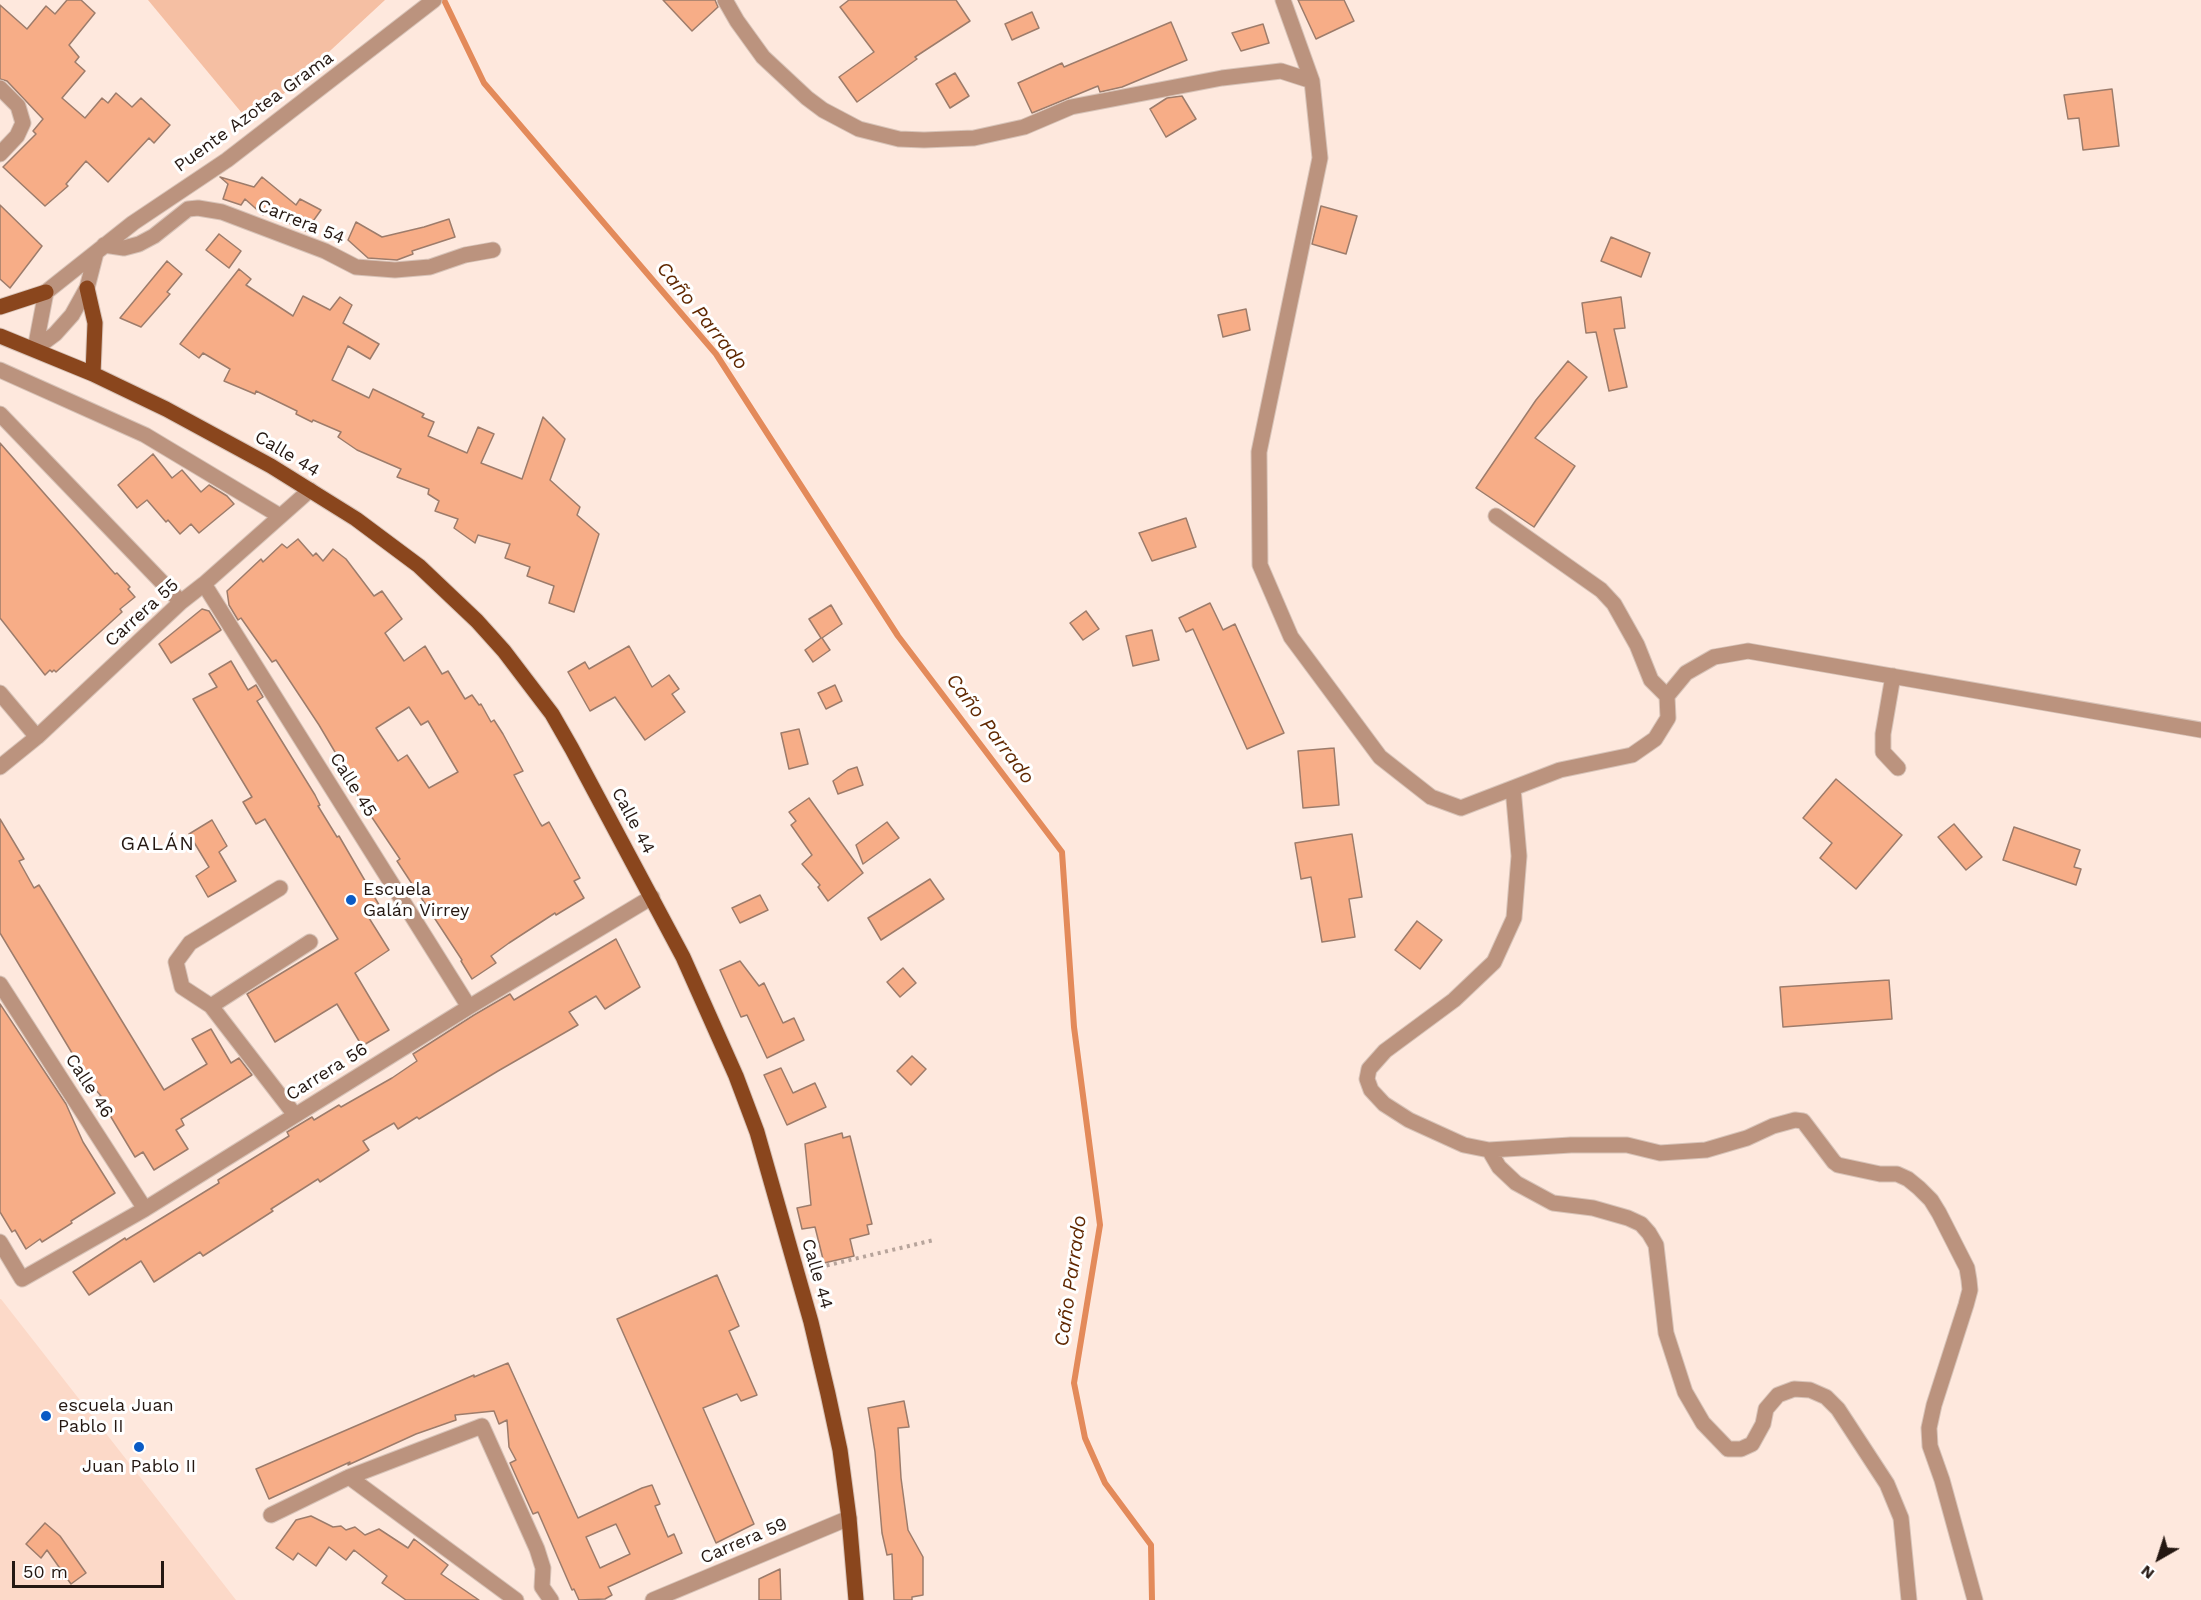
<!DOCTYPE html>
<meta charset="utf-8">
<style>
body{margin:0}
#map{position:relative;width:2201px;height:1600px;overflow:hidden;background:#fee8dd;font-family:"Work Sans",sans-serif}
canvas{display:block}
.north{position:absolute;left:2129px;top:1528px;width:60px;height:60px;-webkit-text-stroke:4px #fff;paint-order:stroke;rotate:219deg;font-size:16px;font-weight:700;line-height:24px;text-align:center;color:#251812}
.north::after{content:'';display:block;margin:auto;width:21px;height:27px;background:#251812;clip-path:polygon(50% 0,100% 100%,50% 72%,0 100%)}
.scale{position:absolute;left:12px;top:1561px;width:152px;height:27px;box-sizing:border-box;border:3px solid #251812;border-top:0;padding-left:8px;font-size:18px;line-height:21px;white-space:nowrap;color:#251812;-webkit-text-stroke:4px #fff;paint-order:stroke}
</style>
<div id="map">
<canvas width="2201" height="1600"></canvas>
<div class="north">N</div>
<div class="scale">50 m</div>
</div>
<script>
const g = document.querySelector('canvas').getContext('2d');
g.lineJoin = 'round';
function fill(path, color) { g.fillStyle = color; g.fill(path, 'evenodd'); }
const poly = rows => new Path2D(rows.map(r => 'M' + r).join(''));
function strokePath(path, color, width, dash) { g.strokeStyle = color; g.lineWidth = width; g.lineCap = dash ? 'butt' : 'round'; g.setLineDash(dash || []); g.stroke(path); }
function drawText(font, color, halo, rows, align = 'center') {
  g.font = font + ' "Work Sans",sans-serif'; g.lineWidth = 6; g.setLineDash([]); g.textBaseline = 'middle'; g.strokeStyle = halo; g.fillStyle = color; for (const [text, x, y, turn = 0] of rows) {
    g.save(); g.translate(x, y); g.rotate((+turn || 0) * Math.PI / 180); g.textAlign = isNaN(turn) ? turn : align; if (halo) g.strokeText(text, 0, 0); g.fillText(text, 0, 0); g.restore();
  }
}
fill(poly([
 [0,1299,1,1299,236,1600,0,1600]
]), '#fcd9c8');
fill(poly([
 [148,0,385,0,251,124]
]), '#f5bfa3');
strokePath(poly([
 [444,0,484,83,716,354,898,636,1062,852,1074,1027,1100,1225,1074,1383,1085,1438,1105,1483,1151,1545,1152,1600]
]), '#e38a5a', 6);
const building = poly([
 [67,0,81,0,95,13,69,45,79,57,75,62,85,71,62,98,85,118,102,98,108,103,116,93,132,107,141,98,170,125,154,143,149,138,108,182,86,161,66,184,68,186,45,206,3,167,36,134,33,131,43,119,7,81,0,79,0,5,27,29,46,6,55,14,67,0],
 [663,0,715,0,718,7,692,31,663,0],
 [849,0,956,0,970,21,915,57,917,59,857,102,839,77,874,52,840,7,849,0],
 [1298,0,1344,0,1354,21,1316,39,1298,0],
 [1032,12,1039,28,1012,40,1005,24,1032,12],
 [1171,22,1187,60,1122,87,1100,92,1098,86,1032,113,1018,83,1062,63,1064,67,1171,22],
 [1263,24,1269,43,1241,51,1232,33,1263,24],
 [955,73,969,96,950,108,936,84,955,73],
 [2112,89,2119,146,2083,150,2079,118,2068,119,2064,95,2112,89],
 [1182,96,1196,119,1166,137,1150,109,1167,98,1182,96],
 [220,177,254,187,262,177,296,205,300,199,321,210,306,231,265,212,263,215,245,199,241,205,223,199,228,184,220,177],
 [0,205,42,246,10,288,0,279,0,205],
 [1321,206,1357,216,1346,254,1312,244,1321,206],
 [449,219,455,237,412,251,413,254,397,260,368,258,348,240,356,222,382,237,424,227,449,219],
 [219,234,241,251,229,268,206,250,219,234],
 [1611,237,1650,253,1641,277,1601,261,1611,237],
 [167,261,182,274,167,292,170,294,141,327,120,318,167,261],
 [239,269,251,279,246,285,293,316,303,296,330,310,340,297,352,305,343,323,379,344,370,359,348,346,332,380,369,398,373,389,424,414,422,417,434,422,428,436,467,453,478,427,494,434,481,463,522,479,543,417,565,439,550,480,580,507,577,515,599,534,574,612,549,603,554,586,527,576,530,567,505,558,510,544,478,535,475,543,454,528,458,519,435,511,439,501,428,494,429,489,397,477,401,469,357,450,338,437,341,432,313,420,312,422,296,414,297,411,256,391,255,394,224,381,230,369,203,353,199,358,180,344,239,269],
 [1621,297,1625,328,1614,329,1627,387,1609,391,1596,332,1586,333,1582,303,1621,297],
 [1246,309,1250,330,1223,337,1218,315,1246,309],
 [1568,361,1587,377,1535,438,1575,466,1534,527,1476,488,1536,400,1568,361],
 [0,443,115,574,117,573,130,587,128,589,135,597,120,609,122,612,56,672,54,670,52,672,50,670,45,675,0,618,0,443],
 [153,454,172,478,182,470,201,492,209,485,227,496,234,504,199,533,191,524,180,534,168,520,166,522,147,500,137,508,118,485,153,454],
 [1186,518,1196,547,1152,561,1139,533,1186,518],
 [298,539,313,556,316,553,323,561,333,549,346,559,374,596,382,591,402,619,385,633,404,661,425,646,442,674,448,671,465,699,472,695,479,705,481,704,491,722,494,720,503,734,523,771,514,775,540,823,542,826,549,822,580,878,574,881,584,898,556,915,555,913,509,943,491,956,496,963,472,979,461,961,462,960,397,861,400,859,371,816,370,817,349,780,351,779,319,725,276,660,272,662,241,618,238,620,229,605,227,591,261,559,263,562,282,544,287,548,298,539],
 [409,707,421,725,428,721,458,772,429,788,407,755,398,761,376,728,409,707],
 [1210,603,1223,630,1235,624,1284,733,1247,749,1193,629,1186,632,1179,618,1210,603],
 [831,605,842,624,822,638,830,650,813,662,805,650,821,638,809,619,831,605],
 [202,609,209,611,221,630,171,663,159,644,202,609],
 [1086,611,1099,629,1083,640,1070,623,1086,611],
 [1152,630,1159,660,1133,666,1126,636,1152,630],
 [629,646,652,687,669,675,679,689,672,694,685,712,645,740,615,697,590,711,568,672,585,662,589,669,629,646],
 [231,661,248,690,256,685,263,697,257,701,315,795,320,805,318,806,337,837,339,836,382,910,369,918,389,950,355,973,389,1030,362,1046,337,1004,275,1042,247,994,338,939,265,819,256,824,243,802,252,797,193,699,217,687,209,674,231,661],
 [835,685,842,701,826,709,818,693,835,685],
 [799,729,808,764,789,769,781,733,799,729],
 [1334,748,1339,805,1303,808,1298,751,1334,748],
 [857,767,863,785,838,794,833,781,848,770,857,767],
 [1836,779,1902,835,1856,889,1820,858,1832,843,1803,818,1836,779],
 [809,798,863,873,828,901,818,887,820,885,802,864,812,855,791,825,796,821,789,812,809,798],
 [0,819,24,859,19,861,34,888,39,885,164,1090,207,1064,192,1039,211,1029,231,1063,239,1058,252,1075,181,1119,184,1125,176,1130,188,1149,154,1170,143,1152,135,1157,99,1097,101,1096,90,1083,0,933,0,819],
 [212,820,227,846,219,852,236,881,208,897,196,876,209,867,189,834,212,820],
 [887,822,899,838,863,864,856,845,887,822],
 [1954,824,1982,857,1966,870,1938,837,1954,824],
 [2014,827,2080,850,2074,867,2081,869,2076,885,2003,860,2014,827],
 [1352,834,1362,897,1349,899,1355,937,1322,942,1311,877,1301,879,1295,843,1352,834],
 [930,879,944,899,881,940,868,918,930,879],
 [760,895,768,910,740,923,732,908,760,895],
 [1417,921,1442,940,1420,969,1395,950,1417,921],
 [616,939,640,987,605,1009,596,996,569,1012,578,1025,498,1071,419,1119,417,1117,398,1129,394,1123,363,1141,369,1150,320,1182,318,1179,271,1209,273,1211,203,1256,200,1252,154,1282,141,1261,89,1295,73,1272,125,1238,126,1240,219,1183,218,1180,289,1136,287,1132,312,1117,314,1120,339,1105,341,1107,392,1078,417,1061,413,1054,474,1015,510,994,514,1000,616,939],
 [740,961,759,986,764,983,783,1023,794,1018,804,1040,767,1058,747,1015,741,1017,720,970,740,961],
 [903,968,916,983,900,997,887,982,903,968],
 [1889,980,1892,1019,1783,1027,1780,987,1889,980],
 [0,1004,66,1104,83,1142,115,1193,71,1221,72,1223,42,1242,40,1239,26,1249,15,1230,12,1232,0,1212,0,1004],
 [912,1056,926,1069,911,1085,897,1071,912,1056],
 [781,1068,793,1093,815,1083,826,1107,787,1125,764,1075,781,1068],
 [842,1133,843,1138,850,1136,872,1224,867,1225,869,1234,850,1239,854,1256,824,1263,815,1227,802,1229,797,1208,811,1205,805,1144,842,1133],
 [717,1275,739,1326,729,1331,757,1395,741,1401,737,1394,703,1408,754,1524,716,1543,617,1319,717,1275],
 [508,1363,578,1518,642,1488,652,1485,660,1504,655,1506,668,1537,674,1534,682,1553,608,1587,612,1595,605,1599,579,1600,574,1589,572,1590,538,1512,533,1514,510,1463,516,1460,509,1447,507,1420,499,1424,494,1411,455,1415,456,1420,416,1434,348,1465,350,1462,269,1499,256,1469,474,1375,474,1377,508,1363],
 [616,1524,630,1554,600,1568,586,1537,616,1524],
 [904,1401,909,1427,898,1428,901,1478,908,1530,923,1557,923,1595,912,1597,912,1600,894,1600,892,1554,887,1555,882,1533,875,1452,868,1408,904,1401],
 [311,1516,333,1527,341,1526,346,1530,355,1527,365,1535,379,1529,408,1548,414,1539,448,1565,441,1574,479,1600,406,1600,382,1583,387,1576,354,1550,346,1560,329,1547,316,1566,298,1553,293,1560,276,1548,296,1520,311,1516],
 [45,1523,60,1536,86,1573,71,1584,47,1550,41,1558,26,1544,45,1523],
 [780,1569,781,1600,759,1600,759,1579,780,1569]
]);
fill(building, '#f7ad87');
strokePath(building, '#9d7c6b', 1.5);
const minor = poly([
 [725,0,737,21,763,57,807,98,823,110,859,129,899,139,924,140,974,138,1024,127,1071,107,1222,78,1281,71,1312,81],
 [1283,0,1312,81,1320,158,1259,452,1260,565,1291,637,1380,757,1431,797,1461,808,1560,770,1632,755,1655,739,1668,718,1667,696,1686,673,1714,657,1748,651,2201,730],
 [0,88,18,106,23,123,17,136,0,154],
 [104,245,124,248,139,244,154,236,188,209,198,208,222,212,325,251,356,267,395,270,430,267,465,255,493,250],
 [35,349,46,292,133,223,227,160,434,0],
 [35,349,55,334,72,315,87,288,96,253],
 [0,370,145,435,280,516],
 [0,414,181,602],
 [1496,516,1601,590,1614,604,1637,645,1651,680,1667,696],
 [204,584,469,1007],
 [1893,676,1883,734,1883,752,1898,768],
 [0,693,37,737],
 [0,767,37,737,181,602,204,584,310,490],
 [1513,788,1519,856,1514,918,1494,962,1454,1000,1385,1051,1369,1069,1367,1079,1371,1090,1384,1104,1409,1120,1464,1145,1489,1150,1571,1145,1627,1145,1660,1153,1706,1150,1747,1138,1773,1126,1795,1120,1803,1121,1834,1162,1838,1165,1880,1174,1897,1174,1908,1179,1919,1188,1931,1200,1939,1213,1967,1268,1969,1280,1970,1290,1966,1305,1934,1405,1929,1428,1930,1446,1942,1480,1975,1600],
 [280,888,190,943,176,962,182,987,211,1006,295,1115],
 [0,984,145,1209],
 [211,1006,310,942],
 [1489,1150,1499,1167,1516,1183,1553,1203,1593,1208,1628,1218,1641,1224,1649,1233,1656,1245,1666,1333,1685,1392,1703,1423,1728,1449,1741,1449,1752,1444,1763,1424,1766,1409,1778,1395,1794,1389,1810,1390,1826,1397,1838,1409,1887,1484,1901,1518,1909,1600],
 [0,1242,22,1279,145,1209,469,1007,652,897],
 [349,1477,516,1600],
 [271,1515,349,1477,482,1426,537,1549,543,1568,542,1587,551,1600],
 [653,1600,849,1518]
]);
const major = poly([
 [87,288,95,323,93,374],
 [0,307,46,292],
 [0,336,93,374,166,409,271,466,356,519,419,566,477,621,504,651,552,714,572,749,683,957,736,1076,757,1132,811,1322,828,1394,840,1450,849,1518,856,1600]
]);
strokePath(minor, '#d7c3b8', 17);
strokePath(major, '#d7c3b8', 17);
strokePath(poly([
 [812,1269,934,1240]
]), '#b7a49b', 4, [3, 4.5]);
strokePath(minor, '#bb937e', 15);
strokePath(major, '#8a461d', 15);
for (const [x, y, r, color] of [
 [351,900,6,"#0a5bc5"],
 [46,1416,6,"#0a5bc5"],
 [139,1447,6,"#0a5bc5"]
]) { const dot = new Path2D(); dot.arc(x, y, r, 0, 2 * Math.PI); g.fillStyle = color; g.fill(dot); strokePath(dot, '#fff', 2); }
drawText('18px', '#251812', '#fff', [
 ["Puente Azotea Grama",254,112,-36],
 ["Carrera 54",301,222,22],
 ["Calle 44",287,454,31],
 ["Carrera 55",142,613,-42],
 ["Calle 45",353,785,58],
 ["Calle 44",633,821,62],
 ["Carrera 56",327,1072,-32],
 ["Calle 46",89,1086,57],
 ["Calle 44",817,1274,74],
 ["Carrera 59",744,1541,-23]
]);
drawText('18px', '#251812', '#fff', [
 ["Escuela",363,890],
 ["Galán Virrey",363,911],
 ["escuela Juan",58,1406],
 ["Pablo II",58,1427],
 ["Juan Pablo II",139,1467,"center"]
], 'left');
drawText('italic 20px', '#602801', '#fff', [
 ["Caño Parrado",702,316,51],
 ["Caño Parrado",990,729,53],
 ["Caño Parrado",1071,1281,-82]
]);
g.letterSpacing = '1.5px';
drawText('20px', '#251812', '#fff', [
 ["GALÁN",158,844]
]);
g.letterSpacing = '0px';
</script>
